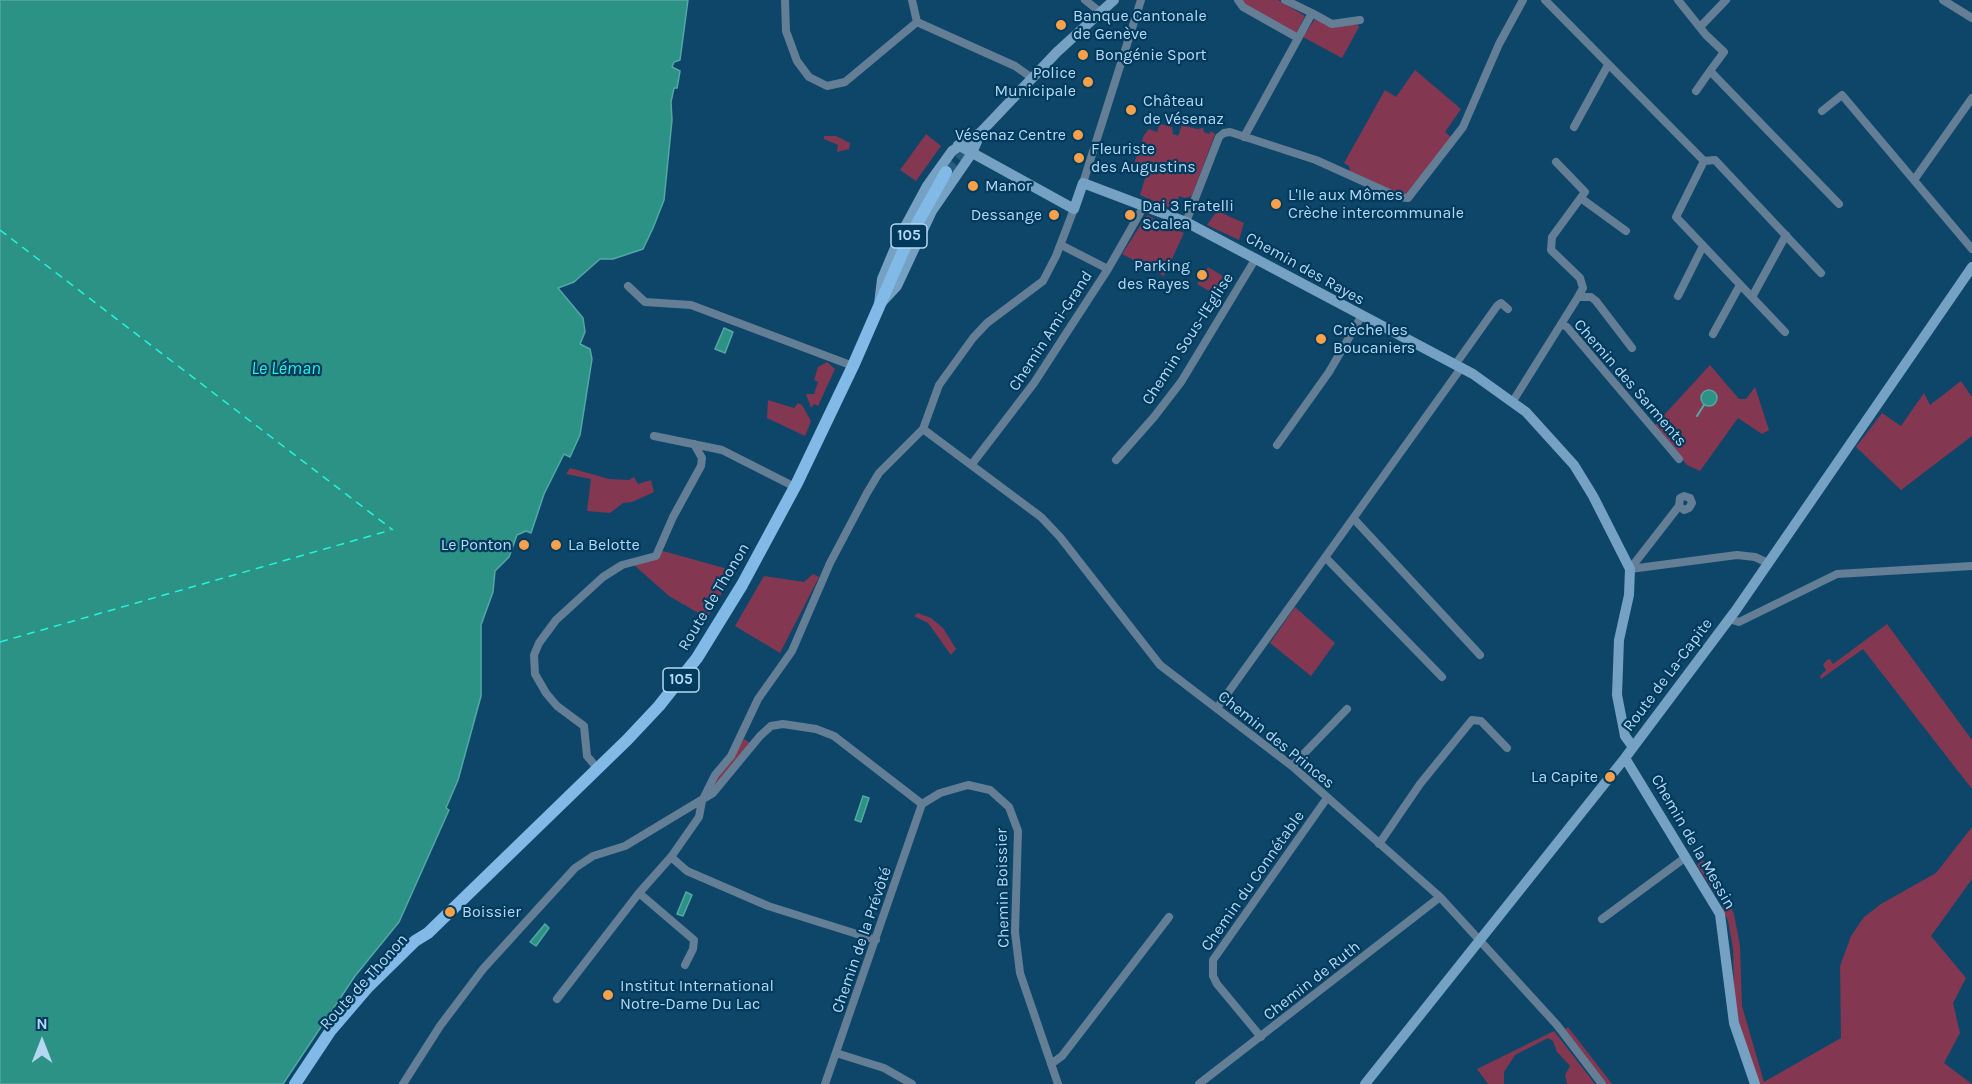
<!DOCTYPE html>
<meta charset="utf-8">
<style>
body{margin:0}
#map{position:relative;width:1972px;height:1084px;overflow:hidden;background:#0e466a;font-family:Karla,sans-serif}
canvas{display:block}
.north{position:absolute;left:12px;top:1012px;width:60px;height:60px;-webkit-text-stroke:4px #003b5e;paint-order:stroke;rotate:0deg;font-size:16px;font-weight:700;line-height:24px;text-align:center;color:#b6d7f2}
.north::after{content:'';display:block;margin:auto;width:21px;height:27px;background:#b6d7f2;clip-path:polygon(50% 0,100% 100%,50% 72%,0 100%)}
</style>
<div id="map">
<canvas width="1972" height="1084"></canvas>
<div class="north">N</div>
</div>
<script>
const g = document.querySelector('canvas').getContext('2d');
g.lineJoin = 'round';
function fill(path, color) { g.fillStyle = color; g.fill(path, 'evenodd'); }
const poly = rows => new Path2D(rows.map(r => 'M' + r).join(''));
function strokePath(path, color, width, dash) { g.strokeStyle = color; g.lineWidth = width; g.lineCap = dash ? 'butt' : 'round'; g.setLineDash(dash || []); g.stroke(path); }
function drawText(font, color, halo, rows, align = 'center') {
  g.font = font + ' Karla,sans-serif'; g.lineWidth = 4.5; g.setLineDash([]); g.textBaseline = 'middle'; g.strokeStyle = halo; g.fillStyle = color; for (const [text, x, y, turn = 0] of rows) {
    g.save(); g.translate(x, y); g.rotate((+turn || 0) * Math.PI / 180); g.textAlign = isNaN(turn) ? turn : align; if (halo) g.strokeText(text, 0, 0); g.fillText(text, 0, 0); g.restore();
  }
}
fill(poly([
 [1240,0,1278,0,1305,16,1296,34,1244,5],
 [1315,19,1358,25,1359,27,1342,58,1303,37],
 [1415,70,1461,109,1445,132,1451,137,1407,193,1402,195,1350,171,1349,166,1344,163,1385,90,1396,97],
 [1160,124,1172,127,1173,134,1178,136,1182,125,1197,129,1203,128,1204,132,1209,134,1211,131,1215,134,1192,196,1185,198,1179,196,1175,210,1140,195,1147,172,1133,167,1144,135,1149,129,1157,132],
 [926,134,941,146,916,181,900,170],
 [824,136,836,136,850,143,849,149,837,152,838,145,824,139],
 [1217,211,1244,223,1239,240,1207,225],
 [1147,215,1184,233,1164,276,1122,254],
 [1208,267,1226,278,1216,295,1197,284],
 [827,362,835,369,818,406,814,404,811,408,806,394,814,394,818,382,814,380,818,367],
 [1710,365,1739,399,1746,399,1755,387,1769,430,1762,434,1738,418,1700,471,1687,465,1654,426],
 [1961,381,1972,397,1972,436,1901,490,1856,447,1882,413,1901,426,1924,393,1930,405],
 [768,400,794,408,798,403,802,405,811,421,805,436,767,418],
 [570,468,609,479,629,480,634,477,638,484,651,480,654,492,632,502,623,503,610,513,587,511,591,479,566,474],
 [663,551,735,571,707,618,669,596,634,565,652,561],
 [813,574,819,577,780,653,735,626,764,576,804,582],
 [1295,607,1335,643,1311,676,1270,643],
 [918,613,931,618,943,628,956,649,951,655,928,623,914,616],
 [1887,624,1972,740,1972,789,1863,649,1821,679,1820,676,1826,670,1823,665,1827,660,1830,659,1833,664,1837,661],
 [744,739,750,743,715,785,717,779],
 [1972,827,1972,879,1931,936,1966,978,1953,1003,1960,1033,1944,1063,1972,1084,1758,1084,1742,1039,1734,995,1733,948,1728,921,1719,899,1697,865,1703,860,1727,897,1734,914,1740,946,1742,1006,1764,1082,1841,1038,1840,966,1851,936,1864,917,1881,904,1936,873],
 [1568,1027,1612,1084,1606,1084,1564,1030],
 [1554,1031,1595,1084,1567,1084,1565,1075,1570,1066,1557,1052,1553,1041,1548,1038,1515,1055,1504,1072,1504,1084,1488,1084,1477,1069]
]), '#843750');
const water = poly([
 [0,0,688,0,680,60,674,62,672,67,680,71,677,88,674,88,671,102,672,120,664,200,653,228,643,249,613,259,600,259,574,282,558,288,583,318,585,332,580,344,590,349,592,359,580,435,570,457,564,454,544,494,531,533,526,531,517,535,509,557,495,571,493,592,481,625,481,696,458,780,446,808,449,810,399,922,355,976,283,1084,0,1084,0,0],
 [724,328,733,332,725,353,715,349,724,328],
 '1701 398a8 8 0 1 1 16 0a8 8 0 1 1-16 0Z',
 [863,796,869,798,861,822,855,820,863,796],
 [686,892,692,895,683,916,677,914,686,892],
 [545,924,549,928,536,946,530,942,545,924]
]);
fill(water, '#2b9285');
strokePath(water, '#55a7a6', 1.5);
strokePath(poly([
 [1697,416,1704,405]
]), '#55a7a6', 2);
strokePath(poly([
 [0,230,393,530],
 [0,642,391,530]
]), '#25f3dc', 1.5, [8, 6]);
strokePath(poly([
 [946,172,972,142]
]), '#275c7e', 12, [12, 6]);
strokePath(poly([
 [785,0,786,31,797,61,809,77,827,86,845,82,917,22],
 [912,0,917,22],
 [1085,0,1100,12],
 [1238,0,1243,7,1298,38],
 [1285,0,1312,13],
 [1545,0,1704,161,1715,160,1821,273],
 [1678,0,1706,35,1724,52,1710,71,1839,204],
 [1943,0,1972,18],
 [917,22,1015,66,1032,78],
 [1700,27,1726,0],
 [1696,91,1710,71],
 [1822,111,1842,95,1972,249],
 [1574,127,1608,65],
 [1244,137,1312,13,1332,24,1360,20],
 [1704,161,1676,217,1785,332],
 [1556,162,1585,192,1552,237,1551,250,1580,278,1583,288,1578,297,1591,297,1596,301,1632,348],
 [1914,180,1972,98],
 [1083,183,1141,0],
 [1582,199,1626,231],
 [1186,222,1219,137,1224,133,1230,132,1316,160,1398,197,1408,198,1463,127,1499,44,1523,0],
 [1061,245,1108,269],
 [628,286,645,302,691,305,853,366],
 [1678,296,1703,246],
 [1752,297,1786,235],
 [1561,324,1567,327,1679,459],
 [1713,334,1740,285],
 [1455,365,1497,306,1501,303,1508,309],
 [1513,401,1578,297],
 [923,429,1041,517,1060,537,1160,665,1292,766,1440,897,1557,1025,1602,1084],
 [654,436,722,450,795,487],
 [1277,445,1329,372,1361,317],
 [1116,460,1154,417,1181,382,1256,258],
 [972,464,1034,383,1108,269,1144,206],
 [1354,519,1480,655],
 [1326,558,1442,677],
 [1630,569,1737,555,1755,557,1768,563],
 [1630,569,1679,506,1680,498,1684,496,1690,498,1692,503,1689,508,1684,510,1679,506],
 [1729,619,1739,622,1837,574,1972,566],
 [1217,708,1461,368],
 [1292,766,1347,709],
 [598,769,587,756,584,726,557,706,546,693,535,674,534,655,539,643,556,620,603,577,622,565,656,556,673,517,701,466,702,458,694,444],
 [1379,844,1420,784,1472,720,1481,721,1507,748],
 [671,857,687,871,768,906,876,940],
 [639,893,694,940,693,949,685,965],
 [1602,919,1686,857],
 [557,999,639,893,671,857,699,817,702,801,715,775,731,756,758,699,792,651,830,563,867,493,879,473,923,429,939,385,973,338,987,323,1043,281,1056,256,1074,209],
 [1261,1037,1217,984,1213,976,1213,960,1327,798],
 [836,1053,884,1068,912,1084],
 [1051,1064,1062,1056,1169,917],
 [403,1084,440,1026,483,969,575,868,593,856,625,846,713,793,760,736,771,726,783,724,816,729,834,736,922,804,940,793,968,785,990,790,1009,807,1018,831,1015,932,1020,973,1058,1084],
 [825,1084,922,804],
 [1199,1084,1440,897]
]), '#647f95', 8);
strokePath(poly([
 [958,145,1074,209,1083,183,1186,222,1473,374,1526,412,1574,465,1593,496,1630,569,1629,595,1619,640,1617,695,1625,736,1633,747],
 [882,302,897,286,932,211,972,153,981,132],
 [879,304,882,279,900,236,927,186,952,151,981,132,1057,52,1114,0],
 [1625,758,1720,914,1734,1023,1755,1084],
 [1365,1084,1625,758,1736,610,1972,267]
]), '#75a1c3', 10);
strokePath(poly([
 [295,1084,331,1030,367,988,415,941,428,933,627,740,659,706,697,658,742,585,797,483,853,366,908,240,946,172]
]), '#81bae7', 12);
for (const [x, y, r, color] of [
 [1061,25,6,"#f8a14a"],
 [1083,55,6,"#f8a14a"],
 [1088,82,6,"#f8a14a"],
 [1131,110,6,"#f8a14a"],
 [1078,135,6,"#f8a14a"],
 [1079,158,6,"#f8a14a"],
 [973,186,6,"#f8a14a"],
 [1276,204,6,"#f8a14a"],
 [1054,215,6,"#f8a14a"],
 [1130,215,6,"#f8a14a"],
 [1202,275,6,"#f8a14a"],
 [1321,339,6,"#f8a14a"],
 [524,545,6,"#f8a14a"],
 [556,545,6,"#f8a14a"],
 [1610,777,6,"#f8a14a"],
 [450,912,6,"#f8a14a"],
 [608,995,6,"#f8a14a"]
]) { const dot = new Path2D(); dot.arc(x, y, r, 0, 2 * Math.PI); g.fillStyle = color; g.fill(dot); strokePath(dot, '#003b5e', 2); }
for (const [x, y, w] of [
 [909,236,36],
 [681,680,36]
]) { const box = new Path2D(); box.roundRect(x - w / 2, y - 12, w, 24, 4.5); g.fillStyle = '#003b5e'; g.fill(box); strokePath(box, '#b6d7f2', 1.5); }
drawText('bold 15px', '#b6d7f2', null, [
 ["105",909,236],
 ["105",681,680]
]);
drawText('16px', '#b6d7f2', '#003b5e', [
 ["Banque Cantonale",1073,16],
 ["de Genève",1073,34],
 ["Bongénie Sport",1095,55],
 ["Police",1076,73,"right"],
 ["Municipale",1076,91,"right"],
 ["Château",1143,101],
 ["de Vésenaz",1143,119],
 ["Vésenaz Centre",1066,135,"right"],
 ["Fleuriste",1091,149],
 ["des Augustins",1091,167],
 ["Manor",985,186],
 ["L'Ile aux Mômes",1288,195],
 ["Crèche intercommunale",1288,213],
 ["Dai 3 Fratelli",1142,206],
 ["Scalea",1142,224],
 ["Dessange",1042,215,"right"],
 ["Parking",1190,266,"right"],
 ["des Rayes",1190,284,"right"],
 ["Crèche les",1333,330],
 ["Boucaniers",1333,348],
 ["Le Ponton",512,545,"right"],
 ["La Belotte",568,545],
 ["La Capite",1598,777,"right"],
 ["Boissier",462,912],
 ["Institut International",620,986],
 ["Notre-Dame Du Lac",620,1004]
], 'left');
drawText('16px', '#b6d7f2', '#003b5e', [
 ["Chemin des Rayes",1305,269,29],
 ["Chemin Ami-Grand",1051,331,-57],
 ["Chemin Sous-l'Eglise",1188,339,-57],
 ["Chemin des Sarments",1630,383,49],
 ["Route de Thonon",714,597,-59],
 ["Route de La-Capite",1668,675,-53],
 ["Chemin des Princes",1276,740,39],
 ["Chemin de la Messin",1693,842,60],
 ["Chemin du Connétable",1253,881,-55],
 ["Chemin Boissier",1003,888,-91],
 ["Chemin de la Prévôté",862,940,-71],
 ["Chemin de Ruth",1312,981,-38],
 ["Route de Thonon",364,982,-48]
]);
drawText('italic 18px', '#25f3dc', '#003b5e', [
 ["Le Léman",286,369]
]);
</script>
